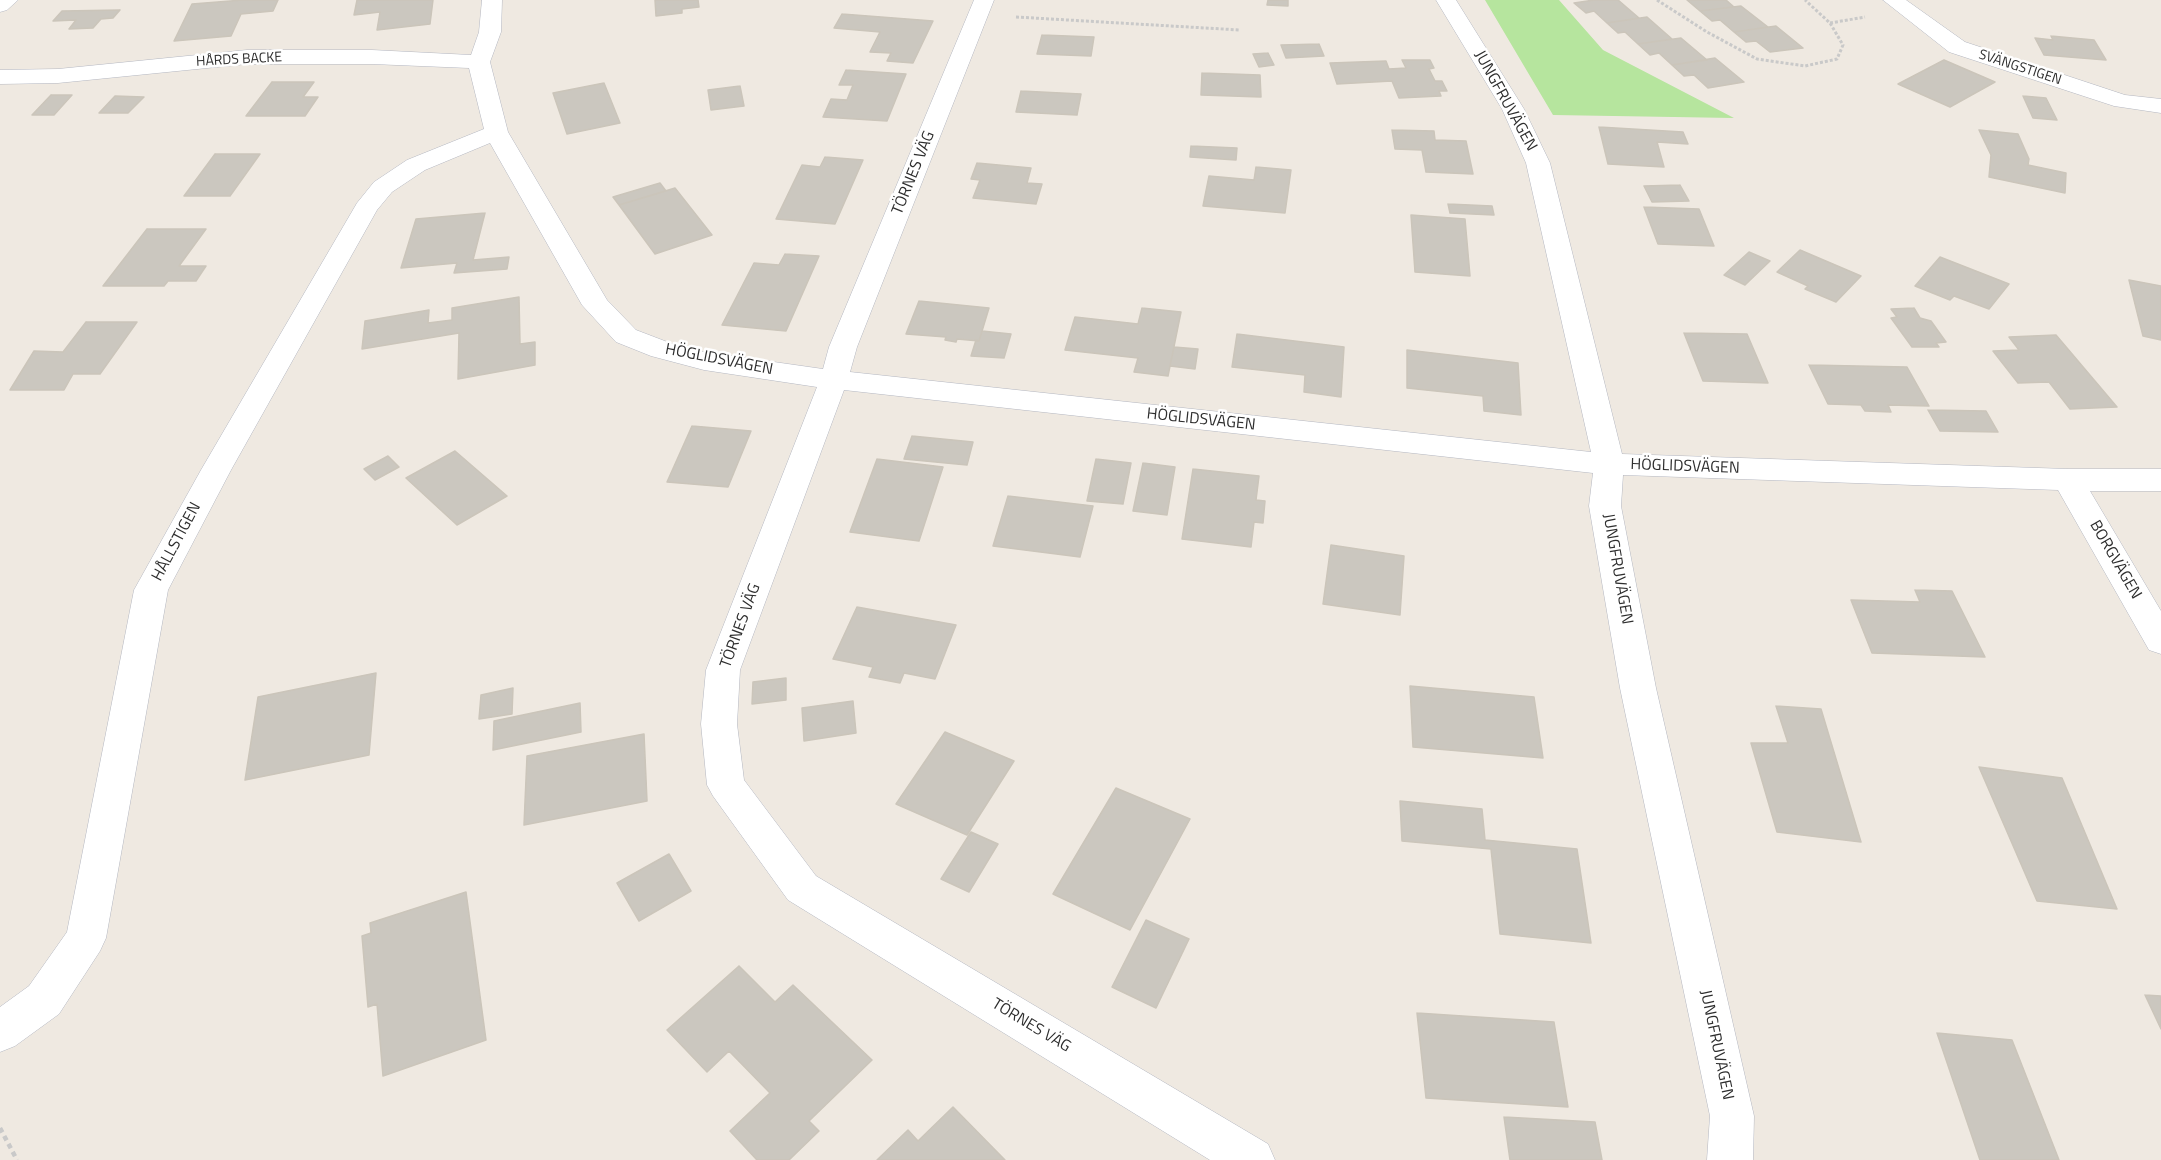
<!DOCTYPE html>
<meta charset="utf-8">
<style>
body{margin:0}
canvas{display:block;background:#efe9e1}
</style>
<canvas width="2161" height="1160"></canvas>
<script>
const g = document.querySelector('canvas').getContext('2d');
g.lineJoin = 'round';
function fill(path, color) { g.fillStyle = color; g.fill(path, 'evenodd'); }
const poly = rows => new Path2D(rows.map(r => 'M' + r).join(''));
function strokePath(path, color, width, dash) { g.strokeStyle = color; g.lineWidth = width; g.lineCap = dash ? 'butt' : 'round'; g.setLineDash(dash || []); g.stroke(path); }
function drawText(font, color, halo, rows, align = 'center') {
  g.font = font + ' "Titillium Web",sans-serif'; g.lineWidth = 5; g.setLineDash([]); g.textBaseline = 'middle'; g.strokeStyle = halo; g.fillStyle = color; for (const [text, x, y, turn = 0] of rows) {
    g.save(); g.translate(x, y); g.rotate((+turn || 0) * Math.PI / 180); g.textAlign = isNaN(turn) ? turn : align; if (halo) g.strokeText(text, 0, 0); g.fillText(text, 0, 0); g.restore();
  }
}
fill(poly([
 [1485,0,1559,0,1603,50,1734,118,1553,115]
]), '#b6e59e');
const building = poly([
 [243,0,278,0,273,11,241,14,231,36,174,41,192,4,243,0],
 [357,0,433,0,430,24,377,30,380,12,354,15,357,0],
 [655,0,698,0,699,7,682,9,682,13,656,16,655,0],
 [1268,0,1288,0,1288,6,1267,5,1268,0],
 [1594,0,1618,0,1639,18,1607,23,1594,11,1586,13,1574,3,1594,0],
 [1687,0,1726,0,1734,7,1700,11,1687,0],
 [1741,6,1768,27,1734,32,1720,20,1712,21,1700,11,1741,6],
 [120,10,113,18,101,19,93,28,69,29,76,20,53,21,62,11,120,10],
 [842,14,933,21,913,63,887,61,891,53,870,52,880,32,834,28,842,14],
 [1647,17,1672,39,1638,44,1625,32,1618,33,1607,23,1647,17],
 [1776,26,1803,48,1770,52,1756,41,1746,42,1734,32,1776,26],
 [1042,35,1094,37,1091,56,1037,54,1042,35],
 [2051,36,2094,40,2106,60,2044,55,2035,38,2053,40,2051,36],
 [1681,38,1707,60,1672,65,1659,53,1650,55,1638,44,1681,38],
 [1319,44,1324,56,1286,58,1281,45,1319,44],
 [1268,53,1274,65,1259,67,1253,54,1268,53],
 [1715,58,1744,82,1708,88,1694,75,1684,76,1672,65,1715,58],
 [1402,60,1430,60,1434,68,1429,69,1435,81,1442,81,1447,91,1439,91,1441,96,1399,98,1392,81,1337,84,1330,63,1386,61,1389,69,1406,68,1402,60],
 [1944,60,1995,82,1950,107,1898,84,1944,60],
 [846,70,906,74,887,121,823,117,831,99,847,100,853,85,839,85,846,70],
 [1202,73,1260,75,1261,97,1201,95,1202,73],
 [272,82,314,82,303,97,318,97,305,116,246,116,272,82],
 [604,83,620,123,567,134,553,93,604,83],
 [740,86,744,106,711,110,708,90,740,86],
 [1021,91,1081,94,1077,115,1016,112,1021,91],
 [51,95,72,95,54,115,32,115,51,95],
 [115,96,144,97,128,113,99,113,115,96],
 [2023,96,2046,98,2057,120,2033,118,2023,96],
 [1599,127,1683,132,1688,144,1657,142,1664,167,1608,164,1599,127],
 [1392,130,1434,131,1435,140,1466,141,1473,174,1426,172,1422,150,1395,149,1392,130],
 [1979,130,2018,134,2029,159,2028,165,2066,173,2065,193,1989,177,1991,155,1979,130],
 [1191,146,1237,148,1236,160,1190,157,1191,146],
 [215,154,260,154,230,196,184,196,215,154],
 [825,157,863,160,835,224,776,219,802,165,820,167,825,157],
 [977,163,1031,168,1027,183,1042,184,1036,204,973,198,980,180,971,179,977,163],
 [1256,167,1291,170,1285,213,1203,206,1209,176,1254,180,1256,167],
 [660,183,666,191,619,205,613,197,660,183],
 [1680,185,1689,201,1652,202,1644,186,1680,185],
 [675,188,712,235,655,254,619,205,675,188],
 [1448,204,1492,206,1494,215,1450,213,1448,204],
 [1644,207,1699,209,1714,246,1658,244,1644,207],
 [485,213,473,260,509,257,507,269,454,273,457,263,401,268,416,219,485,213],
 [1411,215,1465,219,1470,276,1415,272,1411,215],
 [147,229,206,229,179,266,206,266,196,281,168,281,164,286,103,286,147,229],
 [1800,250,1861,276,1836,302,1805,289,1808,286,1777,272,1800,250],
 [1749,252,1770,261,1745,285,1724,275,1749,252],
 [785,254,819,256,786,331,722,325,754,263,779,265,785,254],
 [1940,257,2009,284,1989,309,1954,296,1950,300,1915,286,1940,257],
 [2129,280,2161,286,2161,340,2143,336,2129,280],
 [519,297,520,344,535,342,535,365,458,379,459,333,362,349,365,321,429,310,428,323,452,320,452,308,519,297],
 [919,301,989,308,979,341,957,339,956,342,945,340,946,337,906,334,919,301],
 [1142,308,1181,312,1168,376,1134,372,1138,358,1065,350,1075,317,1138,324,1142,308],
 [1914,308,1920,318,1931,321,1946,342,1936,343,1939,347,1912,347,1891,318,1897,317,1891,309,1914,308],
 [86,322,137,322,100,374,73,374,64,390,10,390,34,351,63,352,86,322],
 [982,331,1011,334,1004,358,971,356,976,340,979,341,982,331],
 [1684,333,1747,334,1768,383,1703,381,1684,333],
 [1237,334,1344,347,1341,397,1304,392,1305,375,1232,367,1237,334],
 [2056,335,2117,407,2070,409,2049,382,2018,383,1993,351,2019,350,2009,337,2056,335],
 [1174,347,1198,349,1195,369,1170,366,1174,347],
 [1407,350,1518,363,1521,415,1484,411,1483,396,1407,388,1407,350],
 [1809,365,1907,367,1929,406,1888,405,1891,412,1865,411,1861,405,1828,404,1809,365],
 [1928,410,1986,411,1998,432,1940,431,1928,410],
 [692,426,751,431,728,487,667,482,692,426],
 [912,436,973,442,967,465,904,459,912,436],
 [455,451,507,496,457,525,406,478,455,451],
 [388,456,399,467,375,480,364,469,388,456],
 [877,459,943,467,919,541,850,532,877,459],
 [1096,459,1131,463,1123,504,1087,501,1096,459],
 [1143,463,1175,467,1167,515,1133,511,1143,463],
 [1193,469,1259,476,1256,500,1265,501,1263,523,1254,522,1251,547,1182,539,1193,469],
 [1008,496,1093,506,1080,557,993,546,1008,496],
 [1331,545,1404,556,1400,615,1323,604,1331,545],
 [1915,590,1952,591,1985,657,1872,653,1851,600,1920,602,1915,590],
 [857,607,956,625,935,679,904,673,900,683,869,677,873,667,833,659,857,607],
 [376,673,369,755,245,780,258,697,376,673],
 [786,678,786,700,752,704,753,682,786,678],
 [1410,686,1534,697,1543,758,1413,747,1410,686],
 [513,688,512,714,479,719,481,695,513,688],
 [853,701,856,733,804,741,802,708,853,701],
 [580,703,581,732,493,750,494,721,580,703],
 [1776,706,1821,709,1861,842,1777,832,1751,743,1788,743,1776,706],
 [945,732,1014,761,967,835,896,804,945,732],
 [644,734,647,801,524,825,527,756,644,734],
 [1979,767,2062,778,2117,909,2037,901,1979,767],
 [1116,788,1190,819,1130,930,1053,894,1116,788],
 [1400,801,1482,809,1485,840,1577,849,1591,943,1500,934,1491,849,1402,841,1400,801],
 [971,832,998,844,969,892,941,879,971,832],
 [669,854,691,891,639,921,617,883,669,854],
 [466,892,486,1040,383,1076,377,1004,368,1007,362,936,371,933,370,923,466,892],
 [1146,920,1189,939,1156,1008,1112,987,1146,920],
 [739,966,775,1002,793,985,872,1060,809,1121,819,1131,789,1160,757,1160,730,1131,770,1093,729,1051,707,1072,667,1030,739,966],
 [2145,995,2161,996,2161,1029,2145,995],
 [1417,1013,1554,1022,1568,1107,1426,1098,1417,1013],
 [1937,1033,2012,1040,2059,1160,1980,1160,1937,1033],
 [953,1107,1005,1160,877,1160,908,1130,918,1141,953,1107],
 [1504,1117,1595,1122,1602,1160,1510,1160,1504,1117]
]);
fill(building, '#cbc7bf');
strokePath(building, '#cbc5ba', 1.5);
const minor = poly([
 [0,0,18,0,7,10,0,12,0,0],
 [482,0,502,0,501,32,490,62,508,132,607,300,636,330,670,343,704,352,823,369,829,347,974,0,994,0,857,347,850,372,1591,452,1526,163,1502,109,1436,0,1456,0,1524,109,1550,163,1622,454,2068,469,2161,469,2161,491,2090,491,2161,611,2161,654,2149,650,2058,490,1623,475,1621,506,1656,688,1754,1116,1753,1160,1707,1160,1710,1116,1620,688,1589,506,1593,473,844,390,740,670,737,724,744,780,816,876,1268,1144,1275,1160,1210,1160,788,900,713,796,707,785,701,724,706,670,817,387,704,370,651,356,616,342,582,305,490,143,425,170,392,192,377,210,231,470,168,590,106,938,100,951,59,1014,15,1046,0,1052,0,1007,29,986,67,932,134,590,201,470,357,203,374,182,407,160,484,129,469,68,372,64,247,64,58,83,0,84,0,70,58,69,247,50,372,50,471,55,479,32,482,0],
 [1883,0,1906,0,1965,42,2125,95,2161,99,2161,113,2114,106,1949,52,1883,0]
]);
strokePath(minor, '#b4b7c1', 1);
strokePath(poly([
 [1657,0,1707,32,1757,59,1805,66,1837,59,1843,45,1830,23,1805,0],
 [1016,17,1240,30],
 [1830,23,1865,17]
]), '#c9c9c9', 3, [3, 2]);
strokePath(poly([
 [0,1128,17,1160]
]), '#c9c9c9', 4.5, [5, 4]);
fill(minor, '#fff');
drawText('14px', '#2e2e2e', '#fff', [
 ["HÅRDS BACKE",239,60,-3],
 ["SVÄNGSTIGEN",2020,68,18]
]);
drawText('16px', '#2e2e2e', '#fff', [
 ["JUNGFRUVÄGEN",1505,101,61],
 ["TÖRNES VÄG",914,173,-68],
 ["HÖGLIDSVÄGEN",719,360,11],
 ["HÖGLIDSVÄGEN",1201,420,6],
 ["HÖGLIDSVÄGEN",1685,467,2],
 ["HÅLLSTIGEN",177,542,-62],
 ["BORGVÄGEN",2115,560,60],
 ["JUNGFRUVÄGEN",1617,569,80],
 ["TÖRNES VÄG",741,626,-70],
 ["TÖRNES VÄG",1031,1026,31],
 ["JUNGFRUVÄGEN",1716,1045,78]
]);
</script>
